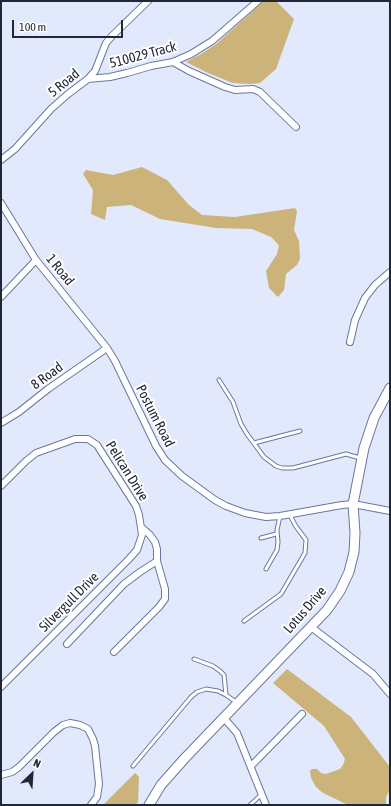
<!DOCTYPE html>
<style>
body{margin:0}
#map{position:relative;width:391px;height:806px;overflow:hidden;background:#e2e9fc;font-family:"Asap Condensed",sans-serif}
canvas{display:block}
.frame{position:absolute;inset:0;border:2px solid #202737;pointer-events:none}
.north{position:absolute;left:12px;top:754px;width:40px;height:40px;-webkit-text-stroke:3px #fff;paint-order:stroke;rotate:25deg;font-size:11px;font-weight:700;line-height:16px;text-align:center;color:#202737}
.north::after{content:'';display:block;margin:auto;width:14px;height:18px;background:#202737;clip-path:polygon(50% 0,100% 100%,50% 72%,0 100%)}
.scale{position:absolute;left:12px;top:20px;width:111px;height:18px;box-sizing:border-box;border:2px solid #202737;border-top:0;padding-left:5px;font-size:12px;line-height:14px;white-space:nowrap;color:#202737;-webkit-text-stroke:3px #fff;paint-order:stroke}
</style>
<div id="map">
<canvas width="391" height="806"></canvas>
<div class="frame"></div>
<div class="north">N</div>
<div class="scale">100 m</div>
</div>
<script>
const g = document.querySelector('canvas').getContext('2d');
g.lineJoin = 'round';
function fill(path, color) { g.fillStyle = color; g.fill(path, 'evenodd'); }
const poly = rows => new Path2D(rows.map(r => 'M' + r).join(''));
function strokePath(path, color, width, dash) { g.strokeStyle = color; g.lineWidth = width; g.lineCap = dash ? 'butt' : 'round'; g.setLineDash(dash || []); g.stroke(path); }
function drawText(font, color, halo, rows, align = 'center') {
  g.font = font + ' "Asap Condensed",sans-serif'; g.lineWidth = 4; g.setLineDash([]); g.textBaseline = 'middle'; g.strokeStyle = halo; g.fillStyle = color; for (const [text, x, y, turn = 0] of rows) {
    g.save(); g.translate(x, y); g.rotate((+turn || 0) * Math.PI / 180); g.textAlign = isNaN(turn) ? turn : align; if (halo) g.strokeText(text, 0, 0); g.fillText(text, 0, 0); g.restore();
  }
}
fill(poly([
 [264,1,276,1,294,19,276,69,260,83,250,84,233,83,208,73,186,62,201,54,215,45],
 [142,167,167,180,189,205,202,215,235,217,295,208,297,211,294,230,299,241,300,259,297,265,286,274,284,290,278,297,269,288,266,271,277,254,279,246,277,243,271,237,252,229,216,228,160,219,131,205,107,207,105,220,91,214,93,190,83,174,86,170,113,175],
 [287,669,351,717,390,767,390,790,386,797,386,805,348,805,323,793,316,787,311,778,310,771,312,769,317,769,321,773,326,774,340,769,343,765,345,759,324,726,273,683],
 [135,773,139,777,138,802,136,805,103,805]
]), '#ccb379');
const lane = poly([
 [219,380,233,402,241,424,247,434,264,457,276,466,282,468,293,468,346,454,360,458],
 [254,443,300,431],
 [261,538,276,534],
 [266,569,277,550,278,542,277,530,280,516],
 [244,621,281,594,305,553,306,540,295,525,290,515],
 [194,659,213,666,220,671,224,675,226,695],
 [133,766,191,697,197,692,206,689,218,691,226,695,236,702],
 [250,805,262,794]
]);
const street = poly([
 [173,62,189,71,225,87,235,90,253,89,260,92,296,127],
 [88,79,110,77,127,73,151,66,173,62,191,54,212,41,258,1],
 [1,160,15,149,51,109,68,94,88,79,95,71,106,43,112,36,148,1],
 [1,203,36,260,107,348,115,361,156,446,165,460,182,476,215,500,226,506,245,513,266,517,280,516,342,505,353,504,390,511],
 [1,297,36,260],
 [350,342,355,320,365,298,375,285,390,272],
 [1,423,19,412,48,389,107,348],
 [1,486,26,461,36,453,75,439,88,439,97,445,136,506,139,515,142,535,137,550,129,559,1,687],
 [311,627,373,674,390,694],
 [67,644,124,584,140,572,157,561],
 [114,652,159,607,165,599,165,589,157,561,157,549,155,542,150,535,141,527],
 [223,717,237,733,266,805],
 [251,766,302,714],
 [1,775,12,772,19,767,54,732,63,725,70,723,80,725,88,729,93,739,95,746,99,784,97,797,91,805]
]);
const secondary = poly([
 [149,805,161,785,185,758,327,610,340,591,349,572,354,552,355,533,353,504,364,448,374,418,390,388]
]);
strokePath(lane, '#6878a0', 5);
strokePath(street, '#6878a0', 8);
strokePath(secondary, '#6878a0', 11);
strokePath(lane, '#fff', 3);
strokePath(street, '#fff', 6);
strokePath(secondary, '#fff', 9);
drawText('14px', '#202737', '#fff', [
 ["510029 Track",143,55,-15],
 ["5 Road",64,83,-39],
 ["1 Road",60,270,51],
 ["8 Road",47,376,-36],
 ["Postum Road",155,416,63],
 ["Pelican Drive",127,471,58],
 ["Silvergull Drive",69,602,-45],
 ["Lotus Drive",305,610,-49]
]);
</script>
